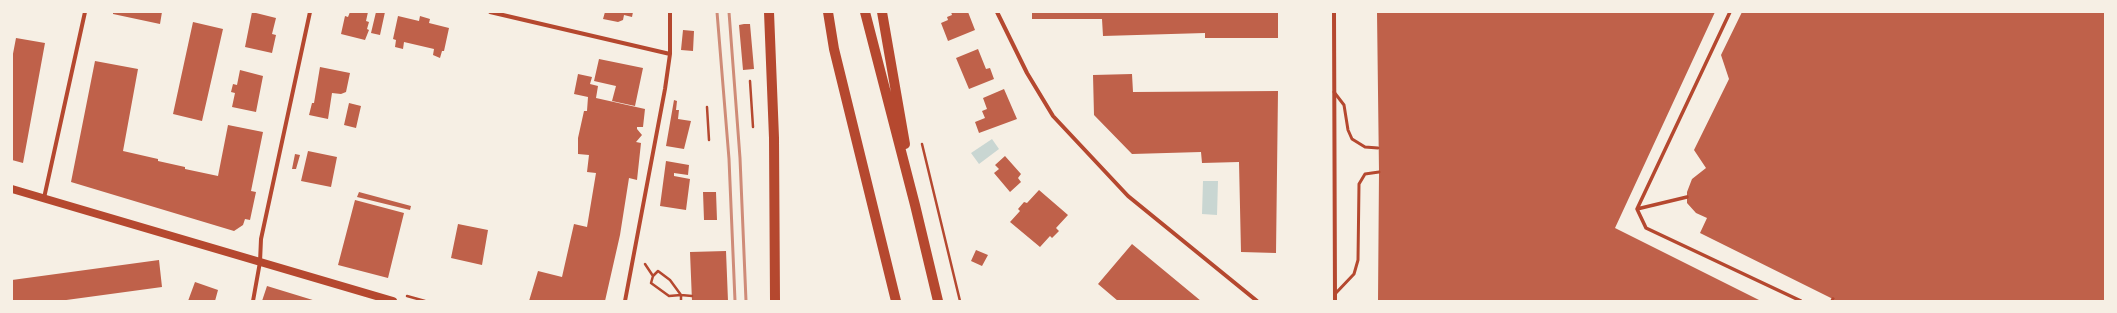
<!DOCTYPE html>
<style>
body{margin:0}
#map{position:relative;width:2117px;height:313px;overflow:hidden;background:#f6efe4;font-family:"DM Sans",sans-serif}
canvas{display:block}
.frame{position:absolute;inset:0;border:13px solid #f6efe4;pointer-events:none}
</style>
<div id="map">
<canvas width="2117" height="313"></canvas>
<div class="frame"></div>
</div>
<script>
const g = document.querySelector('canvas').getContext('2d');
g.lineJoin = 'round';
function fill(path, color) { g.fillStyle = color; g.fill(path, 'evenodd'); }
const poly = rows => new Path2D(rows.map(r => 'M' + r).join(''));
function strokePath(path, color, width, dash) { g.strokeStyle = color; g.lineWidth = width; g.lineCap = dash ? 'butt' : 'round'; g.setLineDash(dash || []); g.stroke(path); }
fill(poly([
 [992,139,999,149,979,164,971,153],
 [1203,181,1218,181,1217,215,1202,214]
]), '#c9d6d2');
fill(poly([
 [113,12,162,12,160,24,113,14],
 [252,12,276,18,272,34,276,35,272,53,245,47],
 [350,12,368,12,366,21,369,22,367,29,369,30,365,40,341,34,345,16,348,17],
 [376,12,385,12,380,35,371,33],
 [605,12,633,12,632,17,624,15,623,20,618,22,603,19],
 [951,12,968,12,975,30,948,41,941,23,948,20,947,17,952,15],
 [1032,12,1278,12,1278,38,1205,38,1205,33,1103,36,1102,19,1032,19],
 [1377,12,1715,12,1615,228,1761,301,1378,301,1379,172],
 [1742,12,2105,12,2105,301,1837,301,1700,233,1707,218,1696,213,1687,203,1687,192,1692,179,1706,168,1694,150,1729,79,1721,55],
 [398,16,419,21,420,16,430,19,429,23,449,28,444,51,442,51,440,58,433,55,434,49,404,42,403,49,395,47,396,40,393,39],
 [193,22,223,29,202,121,173,114],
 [744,24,750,24,754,69,743,70,739,25],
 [683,30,694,31,693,51,681,50],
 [16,38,45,43,23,163,12,160,12,59],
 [978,49,986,69,990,68,994,79,969,89,956,58],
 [599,59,643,68,635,106,612,101,616,86,594,81],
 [95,61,138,69,123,151,158,159,158,161,185,167,185,169,218,176,228,125,263,132,251,191,256,192,250,220,245,219,243,225,234,231,71,182],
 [320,67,350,73,346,92,341,94,332,93,328,119,309,115,312,103,314,103],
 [240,70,263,76,256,112,232,107,235,93,231,92,233,84,237,85],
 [578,74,592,77,590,84,598,86,596,98,645,109,643,127,637,127,637,129,642,135,636,142,641,143,637,180,629,178,620,235,605,301,529,301,538,271,562,277,574,224,587,227,596,173,587,172,589,155,578,154,578,138,584,111,587,111,588,97,574,94],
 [1132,74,1133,92,1278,91,1276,253,1241,252,1239,162,1202,163,1201,152,1132,154,1094,115,1093,75],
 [1004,89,1017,119,979,133,975,122,985,118,982,111,987,109,983,98],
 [674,100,677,101,676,110,679,110,678,119,691,121,684,149,666,146],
 [349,103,361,106,356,128,344,125],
 [308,151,337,157,331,187,301,181],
 [295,154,300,155,296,169,292,169],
 [1005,156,1021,174,1018,178,1021,182,1010,192,994,173,999,169,995,165],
 [666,161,689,165,688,175,674,173,674,176,690,179,686,210,660,206],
 [1039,190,1068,215,1056,228,1059,231,1052,238,1050,236,1040,247,1010,222,1020,211,1018,209,1024,202,1027,203],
 [359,192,411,206,410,210,357,197],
 [703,192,716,192,717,220,704,220],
 [355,200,404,213,388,278,338,265],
 [458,224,488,230,482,265,451,258],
 [1132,244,1172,277,1201,301,1118,301,1098,284],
 [976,250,988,255,982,266,971,261],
 [726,251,728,301,692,301,690,252],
 [159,260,162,287,59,301,12,301,12,280],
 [195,282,218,290,215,301,188,301],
 [267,286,316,301,262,301]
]), '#bf614a');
strokePath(poly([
 [750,81,753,127],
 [707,107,709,140],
 [922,144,960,301],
 [645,264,653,276],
 [407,296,425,301],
 [681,301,681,295,670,280,658,271,653,276,651,283,669,296,681,295,692,296]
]), '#b5482f', 2.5);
strokePath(poly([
 [1334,92,1344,105,1348,130,1352,139,1365,147,1378,148],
 [1335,294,1354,274,1358,260,1359,184,1365,174,1379,172]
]), '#b5482f', 3);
strokePath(poly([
 [1730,12,1637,209,1646,228,1801,301],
 [1637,209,1687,197],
 [1832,301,1833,299]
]), '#b5482f', 3.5);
strokePath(poly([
 [490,12,670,54],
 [997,12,1027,73,1053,116,1128,196,1257,301],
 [1334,12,1335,301],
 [44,198,85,12],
 [253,301,260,262,261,239,310,12],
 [625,301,665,89,670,54,670,12]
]), '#b5482f', 4);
strokePath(poly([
 [12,189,393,301]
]), '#b5482f', 8);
strokePath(poly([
 [769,12,774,138,775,301],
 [828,12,834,49,896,301],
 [865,12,915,205,938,301],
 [882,12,905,144]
]), '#b5482f', 10);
strokePath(poly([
 [717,12,729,159,735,301],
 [729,12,740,158,746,301]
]), '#cf8b77', 3);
</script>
